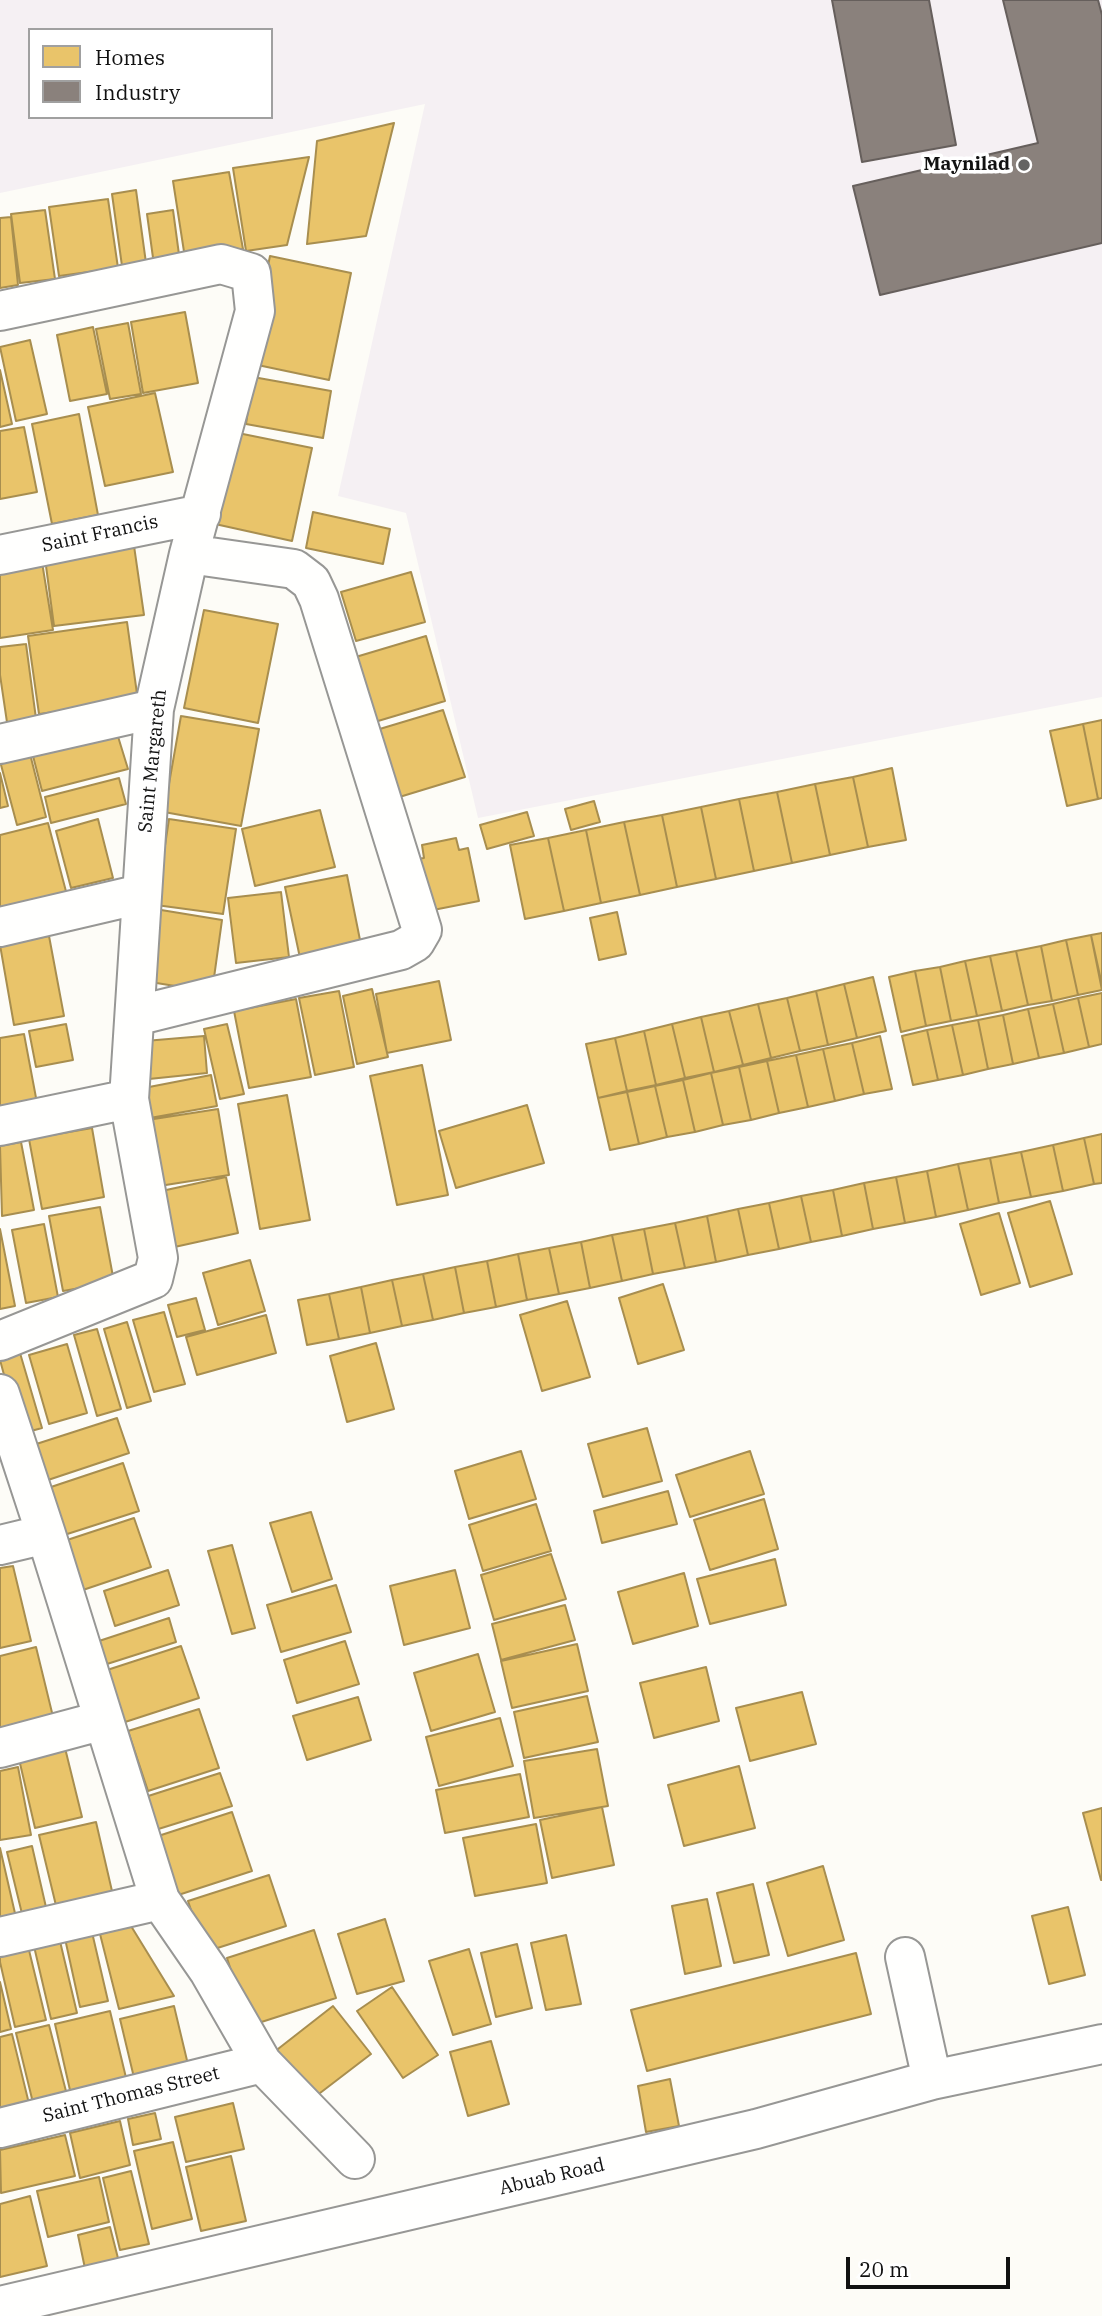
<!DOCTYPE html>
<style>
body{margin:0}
#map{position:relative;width:1102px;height:2316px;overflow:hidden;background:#fdfcf7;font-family:"IBM Plex Serif",serif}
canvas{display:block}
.legend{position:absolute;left:28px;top:28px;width:245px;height:91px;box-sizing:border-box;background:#fff;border:2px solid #a0a0a0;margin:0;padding:9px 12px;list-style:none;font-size:21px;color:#111}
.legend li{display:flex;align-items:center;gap:14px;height:35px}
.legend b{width:35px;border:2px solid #a0a0a0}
.scale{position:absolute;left:846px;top:2257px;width:164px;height:32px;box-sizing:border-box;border:4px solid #111;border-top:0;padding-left:9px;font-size:21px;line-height:24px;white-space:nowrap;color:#111;-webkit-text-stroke:5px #fff;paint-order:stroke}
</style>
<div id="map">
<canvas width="1102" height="2316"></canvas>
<ul class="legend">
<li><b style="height:19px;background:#e9c46a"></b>Homes</li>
<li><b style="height:19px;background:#8a817c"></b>Industry</li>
</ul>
<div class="scale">20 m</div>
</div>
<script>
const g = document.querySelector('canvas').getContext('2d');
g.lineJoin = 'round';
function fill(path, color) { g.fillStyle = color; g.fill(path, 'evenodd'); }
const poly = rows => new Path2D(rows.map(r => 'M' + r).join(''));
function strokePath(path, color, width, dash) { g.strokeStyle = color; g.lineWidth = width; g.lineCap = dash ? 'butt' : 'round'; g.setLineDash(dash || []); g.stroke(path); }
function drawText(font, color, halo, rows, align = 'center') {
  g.font = font + ' "IBM Plex Serif",serif'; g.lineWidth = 7; g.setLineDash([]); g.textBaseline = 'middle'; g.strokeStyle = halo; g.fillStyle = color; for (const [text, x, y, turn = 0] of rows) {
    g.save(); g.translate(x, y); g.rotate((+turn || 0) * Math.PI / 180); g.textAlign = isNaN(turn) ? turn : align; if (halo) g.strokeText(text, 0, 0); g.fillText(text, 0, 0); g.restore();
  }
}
fill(poly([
 [0,0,1102,0,1102,697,478,818,406,513,338,496,425,104,0,193],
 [30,30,271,30,271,117,30,117]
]), '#f5f0f3');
const homes = poly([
 [394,123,366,236,307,244,317,141,394,123],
 [309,157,287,245,246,251,233,168,309,157],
 [229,172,243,249,185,258,173,181,229,172],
 [136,190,146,263,122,266,112,194,136,190],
 [108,199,118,268,59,276,49,207,108,199],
 [45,210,55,279,20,283,11,214,45,210],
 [173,210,180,262,154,265,147,214,173,210],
 [11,217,18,285,0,288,0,218,11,217],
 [270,256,351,273,329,380,248,363,270,256],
 [185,312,198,383,143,393,131,322,185,312],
 [128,323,141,394,110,399,96,329,128,323],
 [93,327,107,394,70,401,57,335,93,327],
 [30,340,47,414,16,421,0,347,30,340],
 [0,370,12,424,0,427,0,370],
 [253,377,331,391,323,438,246,424,253,377],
 [155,393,173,472,105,486,88,407,155,393],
 [79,414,98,515,52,524,32,424,79,414],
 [24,427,37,492,0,499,0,431,24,427],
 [233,432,312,448,292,541,215,524,233,432],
 [313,512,390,529,383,564,306,548,313,512],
 [133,539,144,615,54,626,44,551,133,539],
 [41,556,53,630,0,638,0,563,41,556],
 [411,572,425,622,356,641,341,592,411,572],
 [204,610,278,624,258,723,184,708,204,610],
 [127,622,138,701,39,714,28,636,127,622],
 [426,636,445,701,368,724,349,659,426,636],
 [26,644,37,726,8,729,0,675,0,647,26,644],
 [443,710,465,777,383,802,363,734,443,710],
 [181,716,259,729,241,826,164,812,181,716],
 [1102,720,1102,798,1098,799,1083,724,1102,720],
 [1083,724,1098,799,1067,806,1050,731,1083,724],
 [116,730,128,769,42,791,32,752,116,730],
 [28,746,46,817,17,825,0,761,28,746],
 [892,768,906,840,868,847,853,777,892,768],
 [0,773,8,806,0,808,0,773],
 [853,777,868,847,830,855,815,784,853,777],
 [119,778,126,804,51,823,45,797,119,778],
 [815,784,830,855,792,863,777,792,815,784],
 [777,792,792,863,754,871,739,799,777,792],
 [739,799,754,871,716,879,701,807,739,799],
 [594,801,600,822,571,830,565,809,594,801],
 [701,807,716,879,677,887,662,815,701,807],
 [320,810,335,867,255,886,242,829,320,810],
 [527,812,534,836,487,849,480,825,527,812],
 [662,815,677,887,640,895,624,822,662,815],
 [98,819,113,878,71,888,56,831,98,819],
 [169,819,236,829,223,914,156,905,169,819],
 [624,822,640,895,601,903,586,830,624,822],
 [48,823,68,899,0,916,0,835,48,823],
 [586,830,601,903,564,911,548,838,586,830],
 [456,838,459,850,468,848,479,901,428,911,417,859,424,858,422,845,456,838],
 [548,838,564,911,525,919,510,845,548,838],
 [347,875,361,945,300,958,285,887,347,875],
 [281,892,289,957,236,963,228,898,281,892],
 [149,908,222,920,212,992,138,980,149,908],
 [617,912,626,954,599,960,590,918,617,912],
 [1102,933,1102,985,1091,935,1102,933],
 [1091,935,1102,990,1078,995,1066,940,1091,935],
 [49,936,64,1016,14,1025,0,945,49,936],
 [1066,940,1078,995,1052,1001,1041,946,1066,940],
 [1041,946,1052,1001,1028,1005,1016,951,1041,946],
 [1016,951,1028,1005,1002,1011,990,956,1016,951],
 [990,956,1002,1011,977,1016,965,961,990,956],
 [965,961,977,1016,951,1021,940,967,965,961],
 [940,967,951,1021,926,1026,915,971,940,967],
 [915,971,926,1026,901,1032,889,977,915,971],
 [873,977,886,1031,857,1038,844,984,873,977],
 [439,981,451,1040,387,1053,376,994,439,981],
 [844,984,857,1038,828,1045,816,991,844,984],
 [372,989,388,1057,357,1064,343,996,372,989],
 [339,991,354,1067,315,1075,299,998,339,991],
 [816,991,828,1045,800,1051,787,998,816,991],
 [1102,993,1102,1044,1089,1047,1078,998,1102,993],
 [787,998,800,1051,771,1058,758,1004,787,998],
 [1078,998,1089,1047,1064,1053,1053,1004,1078,998],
 [296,999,311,1077,249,1088,234,1011,296,999],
 [758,1004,771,1058,743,1065,729,1011,758,1004],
 [1053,1004,1064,1053,1039,1058,1028,1009,1053,1004],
 [1028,1009,1039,1058,1013,1064,1003,1015,1028,1009],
 [729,1011,743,1065,714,1072,701,1017,729,1011],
 [1003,1015,1013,1064,988,1069,978,1020,1003,1015],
 [701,1017,714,1072,685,1078,672,1024,701,1017],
 [978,1020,988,1069,963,1075,952,1025,978,1020],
 [66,1024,73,1060,36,1067,29,1031,66,1024],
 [227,1024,244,1094,220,1099,204,1029,227,1024],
 [672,1024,685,1078,656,1085,644,1031,672,1024],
 [952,1025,963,1075,938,1080,927,1030,952,1025],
 [927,1030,938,1080,913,1085,902,1036,927,1030],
 [644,1031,656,1085,627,1091,615,1038,644,1031],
 [24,1034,37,1103,0,1110,0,1038,24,1034],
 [204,1036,207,1073,149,1079,145,1041,204,1036],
 [880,1036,892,1089,864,1094,852,1043,880,1036],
 [615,1038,627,1091,598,1098,586,1044,615,1038],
 [852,1043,864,1094,835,1101,823,1049,852,1043],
 [823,1049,835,1101,808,1107,796,1055,823,1049],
 [796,1055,808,1107,779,1113,767,1061,796,1055],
 [767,1061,779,1113,751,1120,739,1067,767,1061],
 [422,1065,448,1195,397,1205,370,1076,422,1065],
 [739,1067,751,1120,723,1125,711,1073,739,1067],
 [711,1073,723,1125,695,1132,683,1080,711,1073],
 [211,1075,217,1106,150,1118,144,1088,211,1075],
 [683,1080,695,1132,667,1137,655,1086,683,1080],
 [655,1086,667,1137,639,1144,627,1092,655,1086],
 [627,1092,639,1144,610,1150,598,1098,627,1092],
 [287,1095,310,1220,260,1229,238,1104,287,1095],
 [527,1105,544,1163,456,1188,439,1131,527,1105],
 [218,1109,229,1175,153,1187,141,1121,218,1109],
 [92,1128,104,1197,42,1209,29,1139,92,1128],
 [1102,1134,1102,1183,1094,1184,1084,1138,1102,1134],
 [1084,1138,1094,1184,1063,1191,1053,1145,1084,1138],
 [21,1142,34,1210,2,1216,0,1146,21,1142],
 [1053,1145,1063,1191,1031,1197,1021,1152,1053,1145],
 [1021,1152,1031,1197,999,1203,990,1158,1021,1152],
 [990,1158,999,1203,968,1210,958,1164,990,1158],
 [958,1164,968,1210,936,1217,927,1171,958,1164],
 [927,1171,936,1217,905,1223,896,1177,927,1171],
 [226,1177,238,1233,170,1248,157,1192,226,1177],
 [896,1177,905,1223,873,1229,864,1183,896,1177],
 [864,1183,873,1229,842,1236,833,1190,864,1183],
 [833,1190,842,1236,811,1242,801,1196,833,1190],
 [801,1196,811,1242,779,1249,769,1203,801,1196],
 [1050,1201,1072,1274,1030,1287,1008,1213,1050,1201],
 [769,1203,779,1249,748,1255,738,1209,769,1203],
 [100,1207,114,1282,63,1291,49,1216,100,1207],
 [738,1209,748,1255,716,1262,707,1216,738,1209],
 [999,1213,1020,1283,981,1295,960,1224,999,1213],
 [707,1216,716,1262,685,1268,675,1223,707,1216],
 [675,1223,685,1268,653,1274,644,1229,675,1223],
 [44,1224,58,1297,26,1303,12,1230,44,1224],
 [0,1229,15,1306,0,1309,0,1229],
 [644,1229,653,1274,622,1281,612,1235,644,1229],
 [612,1235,622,1281,590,1288,581,1242,612,1235],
 [581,1242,590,1288,559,1294,549,1248,581,1242],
 [549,1248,559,1294,527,1300,518,1254,549,1248],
 [518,1254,527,1300,496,1307,487,1261,518,1254],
 [250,1260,265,1311,218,1325,203,1273,250,1260],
 [487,1261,496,1307,464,1313,455,1267,487,1261],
 [455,1267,464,1313,433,1320,423,1274,455,1267],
 [423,1274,433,1320,402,1326,392,1280,423,1274],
 [392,1280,402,1326,370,1333,361,1287,392,1280],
 [663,1284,684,1350,638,1364,619,1298,663,1284],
 [361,1287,370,1333,339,1339,329,1294,361,1287],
 [329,1294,339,1339,307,1345,298,1300,329,1294],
 [196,1298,205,1330,177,1337,168,1305,196,1298],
 [567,1301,590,1377,542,1391,520,1315,567,1301],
 [164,1312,185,1384,154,1392,133,1320,164,1312],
 [266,1315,276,1353,197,1375,186,1337,266,1315],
 [127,1322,151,1401,127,1408,104,1329,127,1322],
 [97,1329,121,1409,97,1416,74,1335,97,1329],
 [376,1343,394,1409,347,1422,330,1356,376,1343],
 [67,1344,87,1413,49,1424,29,1355,67,1344],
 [20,1353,42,1428,20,1434,0,1360,20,1353],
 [117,1418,129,1453,39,1483,27,1447,117,1418],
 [647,1428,662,1481,603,1497,588,1444,647,1428],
 [521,1451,536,1499,469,1519,455,1471,521,1451],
 [750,1451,764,1494,690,1517,676,1475,750,1451],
 [123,1463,139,1511,61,1536,45,1489,123,1463],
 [668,1491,677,1524,602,1543,594,1511,668,1491],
 [764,1499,778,1549,710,1570,694,1520,764,1499],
 [536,1504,551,1551,483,1571,469,1525,536,1504],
 [311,1512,332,1579,292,1592,270,1523,311,1512],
 [134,1518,151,1567,74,1593,58,1543,134,1518],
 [232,1545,255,1628,232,1634,208,1551,232,1545],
 [551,1554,566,1599,494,1620,481,1575,551,1554],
 [775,1559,786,1605,710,1624,697,1579,775,1559],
 [13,1566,31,1641,0,1648,0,1568,13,1566],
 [168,1570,179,1605,115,1626,104,1591,168,1570],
 [455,1570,470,1628,404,1645,390,1586,455,1570],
 [684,1573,698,1626,633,1644,618,1592,684,1573],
 [336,1585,351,1632,281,1652,267,1605,336,1585],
 [565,1605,575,1640,501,1660,492,1624,565,1605],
 [169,1618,176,1642,107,1664,99,1641,169,1618],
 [345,1641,359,1684,297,1703,284,1660,345,1641],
 [577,1644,588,1691,512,1708,501,1661,577,1644],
 [181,1646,199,1698,122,1723,104,1671,181,1646],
 [36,1647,56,1729,0,1741,0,1656,36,1647],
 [478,1654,495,1712,431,1731,414,1673,478,1654],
 [706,1667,719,1721,654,1738,640,1683,706,1667],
 [802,1692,816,1744,750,1761,736,1708,802,1692],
 [587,1696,598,1742,524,1758,514,1712,587,1696],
 [358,1697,371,1740,307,1760,293,1716,358,1697],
 [199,1709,219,1768,148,1791,128,1731,199,1709],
 [500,1718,513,1766,439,1786,426,1737,500,1718],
 [65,1748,82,1817,35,1828,19,1759,65,1748],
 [597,1749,608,1806,534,1818,524,1761,597,1749],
 [739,1766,755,1828,684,1846,668,1785,739,1766],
 [18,1767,31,1835,0,1840,0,1771,18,1767],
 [220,1773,232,1806,152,1831,142,1798,220,1773],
 [520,1774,529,1817,445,1833,436,1790,520,1774],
 [602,1807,614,1865,552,1878,540,1820,602,1807],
 [1102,1808,1102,1880,1101,1880,1083,1813,1102,1808],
 [232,1812,252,1871,169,1898,149,1839,232,1812],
 [96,1822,115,1904,59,1918,39,1835,96,1822],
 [536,1824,547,1883,475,1896,463,1838,536,1824],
 [32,1846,48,1916,24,1922,7,1852,32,1846],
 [0,1848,17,1922,0,1927,0,1848],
 [823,1866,844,1940,788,1956,767,1883,823,1866],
 [269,1875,286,1926,205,1952,188,1901,269,1875],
 [753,1884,769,1955,734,1963,717,1893,753,1884],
 [707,1899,721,1966,685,1974,672,1906,707,1899],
 [1068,1907,1085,1975,1049,1984,1032,1916,1068,1907],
 [385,1919,404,1981,357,1994,338,1934,385,1919],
 [131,1926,174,1996,119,2009,100,1934,131,1926],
 [91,1928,108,2001,80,2007,64,1934,91,1928],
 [314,1930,336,1998,249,2026,227,1958,314,1930],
 [566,1935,581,2004,546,2010,531,1943,566,1935],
 [59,1937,77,2013,51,2019,33,1942,59,1937],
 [27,1942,46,2020,15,2027,0,1962,0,1949,27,1942],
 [517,1944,532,2008,496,2017,481,1953,517,1944],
 [469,1949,491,2024,453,2035,429,1961,469,1949],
 [856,1953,871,2014,647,2071,631,2010,856,1953],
 [0,1982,11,2029,0,2032,0,1982],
 [392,1987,438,2055,403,2078,357,2011,392,1987],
 [174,2006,190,2073,136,2086,120,2019,174,2006],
 [333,2006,371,2054,307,2103,269,2056,333,2006],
 [110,2011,128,2086,72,2099,55,2024,110,2011],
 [49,2025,68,2099,34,2107,16,2033,49,2025],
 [12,2034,32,2116,0,2123,0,2037,12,2034],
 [491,2041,509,2104,468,2116,450,2052,491,2041],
 [670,2079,679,2126,646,2132,638,2086,670,2079],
 [233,2103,244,2149,186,2162,175,2117,233,2103],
 [155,2113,161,2139,133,2145,128,2119,155,2113],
 [120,2121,130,2165,80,2178,70,2133,120,2121],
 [65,2135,75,2176,1,2193,0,2150,65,2135],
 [173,2142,192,2219,152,2229,134,2151,173,2142],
 [231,2156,246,2221,201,2231,186,2167,231,2156],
 [131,2171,149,2244,120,2250,103,2178,131,2171],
 [99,2177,109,2222,48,2237,37,2191,99,2177],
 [30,2196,47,2266,0,2277,0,2204,30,2196],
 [110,2227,121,2270,87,2278,78,2235,110,2227]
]);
fill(homes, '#e9c46a');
strokePath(homes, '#a88e4f', 2);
const industry = poly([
 [832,0,929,0,956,145,862,162,832,0],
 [1003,0,1098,0,1102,15,1102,243,880,295,853,186,1038,143,1003,0]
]);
fill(industry, '#8a817c');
strokePath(industry, '#665f5c', 2);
const minor = poly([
 [0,311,221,264,251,273,255,311,189,554,154,709,129,1099,158,1258,153,1279,0,1341],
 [0,555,201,514],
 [0,744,154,709],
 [0,927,141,894],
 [135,1016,401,950,415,942,422,930,319,599,311,582,294,569,189,554],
 [0,1126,129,1099],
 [0,1394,46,1534,160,1900,209,1971,262,2063,355,2159],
 [0,1545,46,1534],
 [0,1748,104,1720],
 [0,1937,160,1900],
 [905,1957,932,2080],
 [0,2128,262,2063],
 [0,2306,756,2129,932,2080,1102,2044]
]);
strokePath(minor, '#979795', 42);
strokePath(minor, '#fffffe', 38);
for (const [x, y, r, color] of [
 [1024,165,7,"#646362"]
]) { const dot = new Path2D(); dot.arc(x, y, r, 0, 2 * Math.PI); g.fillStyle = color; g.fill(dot); strokePath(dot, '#fff', 2.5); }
drawText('bold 19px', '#111', '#fff', [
 ["Maynilad",1010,165]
], 'right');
drawText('19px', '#111', '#fff', [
 ["Saint Francis",100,534,-12],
 ["Saint Margareth",153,761,-84],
 ["Saint Thomas Street",131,2095,-14],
 ["Abuab Road",552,2177,-13]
]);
</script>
